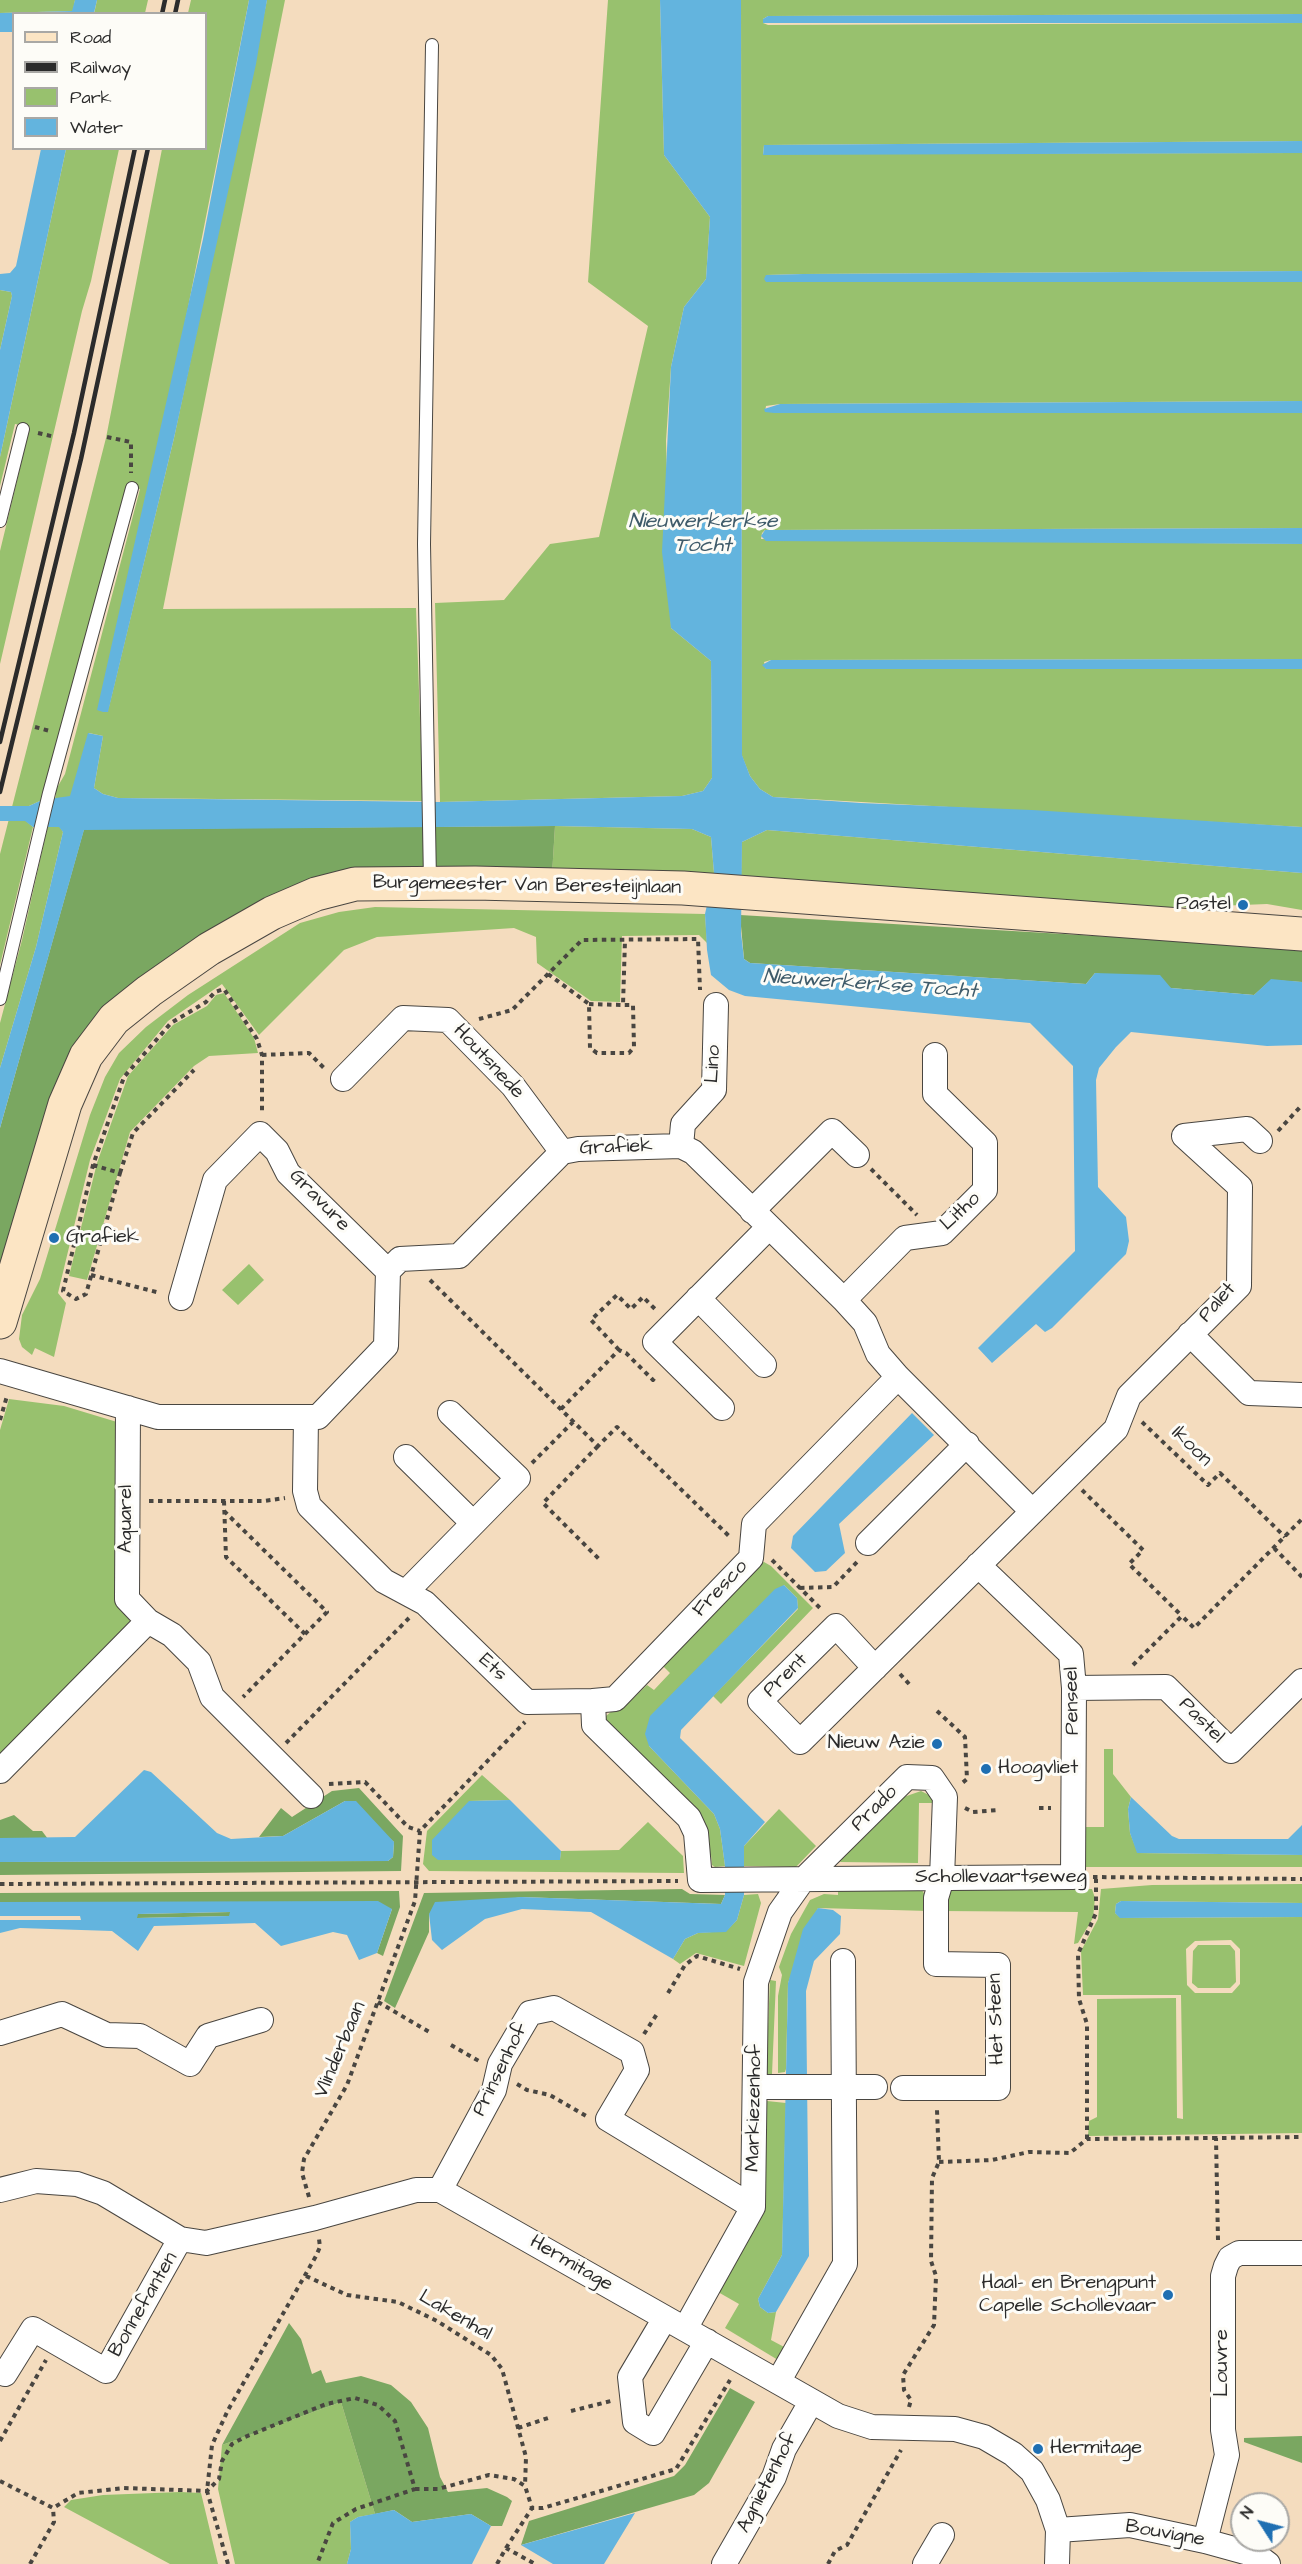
<!DOCTYPE html>
<style>
body{margin:0}
#map{position:relative;width:1302px;height:2564px;overflow:hidden;background:#f4dcbe;font-family:"Architects Daughter",sans-serif}
canvas{display:block}
.legend{position:absolute;left:12px;top:12px;width:195px;height:138px;box-sizing:border-box;background:#fdfcf7;border:2px solid #a9a8a5;margin:0;padding:8px 10px;list-style:none;font-size:18px;color:#2b2b2b}
.legend li{display:flex;align-items:center;gap:12px;height:30px}
.legend b{width:30px;border:2px solid #a9a8a5}
.north{position:absolute;left:1230px;top:2492px;width:60px;height:60px;box-sizing:border-box;background:#fdfcf7;border:2px solid #a9a8a5;border-radius:50%;rotate:306deg;font-size:16px;font-weight:700;line-height:24px;text-align:center;color:#2b2b2b}
.north::after{content:'';display:block;margin:auto;width:21px;height:27px;background:#1f6fb2;clip-path:polygon(50% 0,100% 100%,50% 72%,0 100%)}
</style>
<div id="map">
<canvas width="1302" height="2564"></canvas>
<ul class="legend">
<li><b style="height:8px;background:#fce5c4"></b>Road</li>
<li><b style="height:8px;background:#2b2b2b"></b>Railway</li>
<li><b style="height:16px;background:#98c16e"></b>Park</li>
<li><b style="height:16px;background:#63b4de"></b>Water</li>
</ul>
<div class="north">N</div>
</div>
<script>
const g = document.querySelector('canvas').getContext('2d');
g.lineJoin = 'round';
function fill(path, color) { g.fillStyle = color; g.fill(path, 'evenodd'); }
const poly = rows => new Path2D(rows.map(r => 'M' + r).join(''));
function strokePath(path, color, width, dash) { g.strokeStyle = color; g.lineWidth = width; g.lineCap = dash ? 'butt' : 'round'; g.setLineDash(dash || []); g.stroke(path); }
function drawText(font, color, halo, rows, align = 'center') {
  g.font = font + ' "Architects Daughter",sans-serif'; g.lineWidth = 6; g.setLineDash([]); g.textBaseline = 'middle'; g.strokeStyle = halo; g.fillStyle = color; for (const [text, x, y, turn = 0] of rows) {
    g.save(); g.translate(x, y); g.rotate((+turn || 0) * Math.PI / 180); g.textAlign = isNaN(turn) ? turn : align; if (halo) g.strokeText(text, 0, 0); g.fillText(text, 0, 0); g.restore();
  }
}
fill(poly([
 [0,0,75,0,73,11,0,13],
 [97,0,148,0,145,13,94,14],
 [191,0,249,0,108,711,174,438,267,0,285,0,163,609,416,608,423,801,118,798,103,794,94,788,103,736,89,733,73,793,70,797,55,799,56,794,54,793,65,774,140,489,126,486,45,793,42,800,29,806,25,820,33,827,0,965,0,854,106,438,162,149,206,148,206,14,188,13],
 [608,0,660,0,664,155,710,217,706,279,684,307,671,367,666,441,671,628,711,661,712,778,703,791,682,796,440,802,435,603,504,600,550,544,599,537,648,326,588,282],
 [741,0,1302,0,1302,14,768,16,763,19,763,23,768,25,1302,23,1302,141,764,145,763,154,1302,153,1302,271,803,274,766,275,766,282,1302,282,1302,401,780,404,766,406,765,412,1302,413,1302,528,765,530,762,533,761,539,1302,544,1302,659,771,660,764,662,766,669,1302,669,1302,827,773,797,760,789,750,776,742,756],
 [66,149,119,149,91,281,82,311,0,664,0,551,30,427,15,424,0,486,0,457],
 [0,290,11,292,12,296,0,350],
 [48,825,60,827,63,832,36,947,0,1068,0,1023,22,940],
 [555,826,692,829,711,837,714,873,680,878,552,875],
 [767,830,1302,873,1302,910,1267,904,1143,909,796,883,741,876,742,842],
 [375,907,705,914,707,943,699,935,622,936,620,1002,591,1001,537,963,536,937,514,928,377,937,344,950,259,1035,222,984,168,1021,120,1079,90,1160,58,1293,66,1303,54,1357,35,1348,32,1355,22,1347,19,1339,22,1315,40,1279,90,1115,105,1077,119,1053,146,1027,188,995,300,923,339,912],
 [224,993,254,1038,258,1053,209,1056,194,1066,130,1132,87,1280,69,1276,97,1163,128,1076,173,1025,207,1006,216,995],
 [249,1264,264,1280,238,1305,222,1290],
 [9,1399,64,1406,117,1422,130,1622,0,1759,0,1430],
 [764,1562,771,1566,813,1608,721,1704,713,1696,798,1609,797,1598,784,1585,649,1746,714,1814,720,1829,725,1866,715,1867,712,1865,711,1855,705,1855,606,1724,606,1716,619,1705,624,1707,647,1685,654,1690,670,1673,660,1663,759,1563],
 [1104,1749,1113,1749,1113,1774,1131,1797,1128,1809,1130,1833,1138,1853,1302,1855,1302,1867,1085,1867,1083,1827,1104,1827],
 [482,1775,510,1800,469,1801,560,1859,561,1851,619,1850,648,1822,683,1856,684,1873,429,1871,423,1864,427,1831],
 [921,1791,931,1796,934,1803,919,1803,918,1863,840,1862,849,1848,898,1799],
 [779,1809,816,1846,796,1867,744,1866,744,1846],
 [1302,1884,1302,1903,1121,1901,1116,1904,1115,1913,1121,1918,1302,1917,1302,2133,1088,2136,1089,2121,1097,2117,1097,1999,1176,1998,1177,2118,1183,2119,1181,1995,1083,1995,1081,1951,1098,1919,1101,1889,1152,1885],
 [1231,1940,1240,1949,1240,1984,1232,1993,1195,1993,1187,1985,1186,1949,1195,1941],
 [921,1889,929,1900,929,1911,818,1908,788,1983,786,2069,785,2072,778,2073,778,1996,782,1975,779,1967,791,1934,810,1900,824,1894,838,1895,838,1890],
 [1092,1889,1095,1898,1093,1918,1078,1943,1074,1944,1078,1912,941,1911,941,1901,952,1890],
 [758,1894,761,1903,744,1966,696,1953,680,1964,673,1959,685,1939,698,1933,726,1931,737,1920,744,1895],
 [1198,1945,1230,1945,1235,1951,1236,1982,1230,1988,1198,1988,1192,1983,1193,1951],
 [770,1980,776,1981,772,2074,766,2074],
 [767,2101,786,2103,782,2255,758,2299,760,2307,768,2313,776,2312,771,2340,786,2348,778,2360,725,2328,739,2304,718,2292,760,2220,765,2205],
 [341,2402,375,2514,358,2517,350,2522,351,2549,347,2564,235,2564,218,2489,222,2445],
 [180,2492,201,2493,218,2564,170,2564,64,2507,71,2500,103,2495]
]), '#98c16e');
fill(poly([
 [555,826,552,875,371,871,123,995,0,1277,0,1128,84,829],
 [740,915,1302,948,1302,982,1271,980,1254,995,1171,988,1095,973,1086,984,750,963,744,959],
 [359,1788,403,1836,401,1871,0,1875,0,1862,388,1861,393,1857,394,1842,345,1801,283,1836,259,1837,281,1808,292,1817,332,1791],
 [14,1815,33,1831,42,1831,48,1839,0,1838,0,1820],
 [682,1889,690,1894,725,1895,721,1904,521,1897,429,1914,429,1932,395,2008,384,2001,424,1893],
 [399,1891,400,1907,383,1956,377,1953,392,1909,0,1902,0,1893],
 [231,1912,230,1916,137,1918,137,1914],
 [289,2323,301,2339,312,2374,321,2370,326,2383,361,2376,391,2385,411,2402,428,2428,440,2477,448,2492,487,2488,507,2497,512,2501,502,2526,491,2526,471,2514,412,2522,394,2510,375,2514,341,2402,222,2445],
 [730,2388,755,2402,709,2483,694,2495,521,2545,529,2521,674,2476,685,2465],
 [1302,2436,1302,2463,1244,2442,1244,2438]
]), '#7aa761');
fill(poly([
 [75,0,97,0,94,13,14,14,13,32,0,32,0,13,72,11],
 [249,0,267,0,256,64,174,438,108,712,103,712,97,710,203,239],
 [660,0,741,0,742,755,750,776,760,789,773,797,861,803,1032,810,1302,827,1302,873,767,830,742,842,741,933,744,959,750,963,1086,984,1095,973,1160,975,1171,988,1254,995,1271,979,1302,982,1302,1045,1267,1046,1131,1032,1116,1047,1099,1068,1096,1080,1098,1187,1126,1217,1129,1241,1126,1254,1052,1328,1045,1332,1036,1324,992,1363,978,1348,1075,1251,1073,1066,1030,1023,745,996,729,990,711,975,707,950,705,914,714,873,711,837,692,829,555,826,84,830,0,1128,0,1068,36,947,63,832,59,827,33,827,25,821,0,821,0,806,29,806,42,800,70,796,88,733,103,736,94,788,103,794,118,798,440,802,682,796,703,791,712,778,711,661,671,628,662,552,671,367,684,307,706,279,710,217,664,155],
 [1302,14,1302,23,763,23,763,19,768,16],
 [1302,141,1302,153,763,155,764,145],
 [41,149,66,149,0,457,0,350,12,296,11,292,0,290,0,274,10,273,16,266],
 [1302,271,1302,282,766,282,764,279,766,275,803,274],
 [1302,401,1302,413,774,413,765,412,764,409,780,404],
 [1302,528,1302,544,766,541,761,536,765,530],
 [1302,659,1302,669,766,669,762,665,771,660],
 [912,1413,934,1435,839,1524,845,1553,826,1571,815,1572,791,1548,793,1536],
 [784,1585,797,1598,798,1608,681,1730,680,1738,765,1822,744,1846,744,1895,737,1920,726,1932,698,1933,685,1939,673,1959,591,1912,522,1909,485,1919,442,1950,432,1940,429,1914,435,1902,521,1897,721,1904,725,1895,725,1866,720,1829,714,1814,649,1746,645,1734,650,1716,775,1589],
 [144,1770,151,1772,217,1833,231,1839,283,1836,345,1801,356,1801,394,1842,393,1857,388,1861,0,1862,0,1838,75,1837],
 [1131,1797,1172,1836,1179,1839,1288,1839,1302,1825,1302,1855,1137,1853,1130,1833,1128,1809],
 [510,1800,561,1851,560,1860,438,1860,432,1855,432,1840,469,1801],
 [378,1901,392,1909,377,1953,359,1960,347,1935,333,1932,281,1946,255,1923,154,1926,138,1951,112,1931,20,1928,0,1933,0,1920,81,1920,80,1916,0,1916,0,1902],
 [230,1912,229,1916,137,1918,138,1914],
 [1121,1901,1302,1903,1302,1917,1120,1918,1115,1913,1116,1904],
 [818,1908,833,1910,841,1916,840,1934,814,1961,806,1991,809,2256,776,2312,768,2313,760,2307,758,2299,782,2255,788,1983,803,1929],
 [394,2510,412,2522,471,2514,491,2526,472,2564,347,2564,351,2549,350,2522,358,2517],
 [635,2513,604,2564,553,2564,521,2545]
]), '#63b4de');
const lane = poly([
 [0,521,23,429],
 [430,881,424,544,432,45],
 [0,999,49,793,132,488]
]);
const street = poly([
 [343,1079,403,1018,448,1020,513,1086,562,1152],
 [681,1146,683,1124,714,1090,716,1005],
 [752,1211,832,1131,857,1155],
 [181,1298,215,1180,260,1134,277,1151,288,1173,388,1271],
 [698,1298,764,1365],
 [844,1300,905,1238,942,1233,985,1190,985,1143,935,1094,935,1055],
 [1190,1334,1249,1393,1302,1395],
 [0,1371,158,1417,318,1417,386,1346,388,1271,400,1259,459,1256,562,1152,578,1149,681,1146,693,1152,844,1300,865,1323,878,1354,898,1377,1032,1511],
 [128,1408,127,1599,148,1621,172,1635,199,1662,212,1697,311,1796],
 [722,1408,655,1342,769,1227],
 [306,1417,305,1491,309,1506,384,1581,425,1603,527,1702,593,1701,594,1725,689,1818,696,1833,700,1880,1073,1877,1074,1688,1071,1654,978,1565],
 [406,1457,473,1523],
 [868,1543,967,1444],
 [406,1592,518,1478,450,1413],
 [875,1668,836,1626,760,1701,800,1742,1116,1429,1129,1396,1239,1286,1240,1187,1184,1136,1247,1129,1260,1141],
 [1074,1688,1166,1687,1231,1751,1302,1681],
 [593,1701,615,1699,751,1558,754,1524,898,1377],
 [0,1771,148,1621],
 [0,2033,62,2014,107,2035,140,2036,190,2064,208,2036,261,2020],
 [755,2087,875,2087],
 [0,2190,36,2181,77,2184,103,2193,180,2239,206,2243,315,2218,416,2190,440,2190,838,2416,872,2427,955,2429,984,2437,1013,2454,1032,2471,1048,2500,1058,2530,1057,2564],
 [440,2190,494,2090,500,2064,530,2013,554,2008,632,2052,637,2070,608,2119,753,2207],
 [665,2318,630,2377,635,2422,653,2433,707,2341],
 [685,2329,753,2207,756,1982,780,1912,802,1881,907,1777,932,1778,945,1797,942,1878,936,1898,936,1964,998,1965,998,2088,903,2088],
 [0,2371,5,2374,33,2329,106,2371,180,2239],
 [778,2382,845,2264,843,1961],
 [1058,2530,1130,2525,1205,2541,1256,2555,1268,2564],
 [1205,2541,1227,2455,1223,2430,1223,2276,1226,2266,1230,2258,1239,2253,1302,2253],
 [724,2564,774,2477,784,2449,811,2402],
 [925,2564,942,2535]
]);
const secondary = poly([
 [0,1322,65,1104,86,1056,114,1019,149,991,209,949,272,913,316,894,355,884,475,883,683,888,1302,934]
]);
strokePath(lane, '#494641', 14);
strokePath(street, '#494641', 26);
strokePath(secondary, '#494641', 35);
strokePath(poly([
 [38,433,55,437],
 [107,437,131,442,131,473],
 [35,727,50,731],
 [548,974,589,1004,590,1048,597,1053,629,1053,634,1047,633,1005,623,1005,625,940],
 [589,1004,623,1005],
 [479,1019,512,1010,582,940,698,939,700,990],
 [262,1055,309,1053,324,1068],
 [1278,1131,1302,1105],
 [93,1165,120,1173,86,1294,76,1299,63,1291,93,1165,124,1077,171,1023,206,1002,215,992,224,989,257,1039,262,1055,262,1112],
 [871,1169,917,1215],
 [120,1173,133,1133,194,1070],
 [91,1275,160,1293],
 [430,1280,598,1446,617,1427,731,1538],
 [619,1350,591,1320,617,1295,631,1309,643,1297,657,1311],
 [561,1409,619,1350,626,1353,653,1380,657,1375],
 [0,1420,7,1396],
 [1142,1422,1208,1485,1220,1473,1285,1537],
 [598,1446,543,1503,600,1560],
 [532,1463,574,1421],
 [1082,1490,1143,1550,1129,1564,1182,1616],
 [149,1501,264,1501,285,1498],
 [224,1501,226,1557,305,1634,243,1697],
 [224,1511,327,1612,305,1634],
 [1274,1548,1302,1577],
 [772,1560,822,1610],
 [800,1588,833,1587,858,1561],
 [1133,1665,1182,1616,1194,1628,1302,1519],
 [900,1674,910,1685],
 [937,1711,965,1737,967,1779,961,1784],
 [286,1743,409,1618],
 [329,1784,365,1782,408,1827,420,1831],
 [965,1808,973,1812,999,1810],
 [1039,1808,1051,1808],
 [1093,1877,1302,1879],
 [0,1884,678,1881],
 [668,1993,685,1965,697,1956,740,1969],
 [378,2002,431,2033],
 [644,2034,657,2014],
 [451,2045,479,2061],
 [517,2084,527,2090,550,2095,588,2117],
 [1087,2139,1087,2024,1079,1999,1078,1954,1096,1913,1096,1879],
 [939,2162,992,2160,1029,2152,1070,2153,1087,2139,1216,2138],
 [309,2197,302,2173,304,2159,347,2085,415,1901,420,1831,525,1722],
 [1218,2240,1216,2138,1302,2137],
 [306,2276,347,2295,398,2302,437,2321,491,2355,502,2369,526,2457,525,2486],
 [909,2407,911,2400,904,2390,903,2375,934,2325,936,2276,931,2261,932,2178,939,2162,937,2110],
 [571,2411,611,2401],
 [518,2428,548,2418],
 [0,2441,46,2360],
 [0,2481,53,2508,78,2493,124,2488,207,2491,219,2479,222,2461,232,2444,245,2437,326,2404,355,2398,378,2405,395,2421,415,2489,356,2509,333,2523,317,2564],
 [415,2489,438,2489,489,2475,514,2479,525,2486,532,2508,543,2508,676,2469,730,2380],
 [506,2548,532,2508],
 [30,2564,54,2522,53,2508],
 [228,2564,207,2491,212,2445,228,2410,316,2256,320,2247,319,2239],
 [497,2564,506,2548,535,2564],
 [828,2564,835,2551,847,2545,901,2450]
]), '#494641', 4, [4.5, 4.5]);
strokePath(lane, '#fff', 12);
strokePath(street, '#fff', 24);
strokePath(secondary, '#fce5c4', 33);
strokePath(poly([
 [162,14,165,0],
 [175,14,178,0],
 [0,742,74,433,135,148],
 [0,792,81,459,148,148]
]), '#2b2b2b', 4.5);
for (const [x, y, r, color] of [
 [1243,905,6,"#1f6fb2"],
 [54,1238,6,"#1f6fb2"],
 [937,1744,6,"#1f6fb2"],
 [986,1769,6,"#1f6fb2"],
 [1168,2295,6,"#1f6fb2"],
 [1038,2449,6,"#1f6fb2"]
]) { const dot = new Path2D(); dot.arc(x, y, r, 0, 2 * Math.PI); g.fillStyle = color; g.fill(dot); strokePath(dot, '#fdfcf7', 2); }
drawText('20px', '#2b2b2b', '#fdfcf7', [
 ["Burgemeester Van Beresteijnlaan",527,886,1],
 ["Houtsnede",488,1062,47],
 ["Lino",714,1064,-87],
 ["Grafiek",616,1148,-2],
 ["Gravure",319,1201,46],
 ["Litho",961,1212,-43],
 ["Palet",1218,1303,-49],
 ["Ikoon",1191,1447,44],
 ["Aquarel",127,1519,-90],
 ["Fresco",721,1589,-47],
 ["Ets",492,1668,44],
 ["Prent",786,1676,-45],
 ["Penseel",1073,1701,-91],
 ["Pastel",1201,1721,45],
 ["Prado",875,1809,-45],
 ["Schollevaartseweg",1001,1878],
 ["Het Steen",997,2019,-92],
 ["Vlinderbaan",341,2050,-67],
 ["Prinsenhof",501,2070,-64],
 ["Markiezenhof",755,2108,-89],
 ["Hermitage",571,2264,30],
 ["Bonnefanten",144,2305,-60],
 ["Lakenhal",455,2316,30],
 ["Louvre",1223,2363,-90],
 ["Agnietenhof",768,2483,-63],
 ["Bouvigne",1165,2534,10]
]);
drawText('20px', '#2b2b2b', '#fdfcf7', [
 ["Pastel",1231,905],
 ["Grafiek",66,1238,"left"],
 ["Nieuw Azie",925,1744],
 ["Hoogvliet",998,1769,"left"],
 ["Haal- en Brengpunt",1156,2284],
 ["Capelle Schollevaar",1156,2307],
 ["Hermitage",1050,2449,"left"]
], 'right');
drawText('italic 21px', '#3f5b6a', '#fdfcf7', [
 ["Nieuwerkerkse",703,523],
 ["Tocht",703,547],
 ["Nieuwerkerkse Tocht",870,985,4]
]);
</script>
